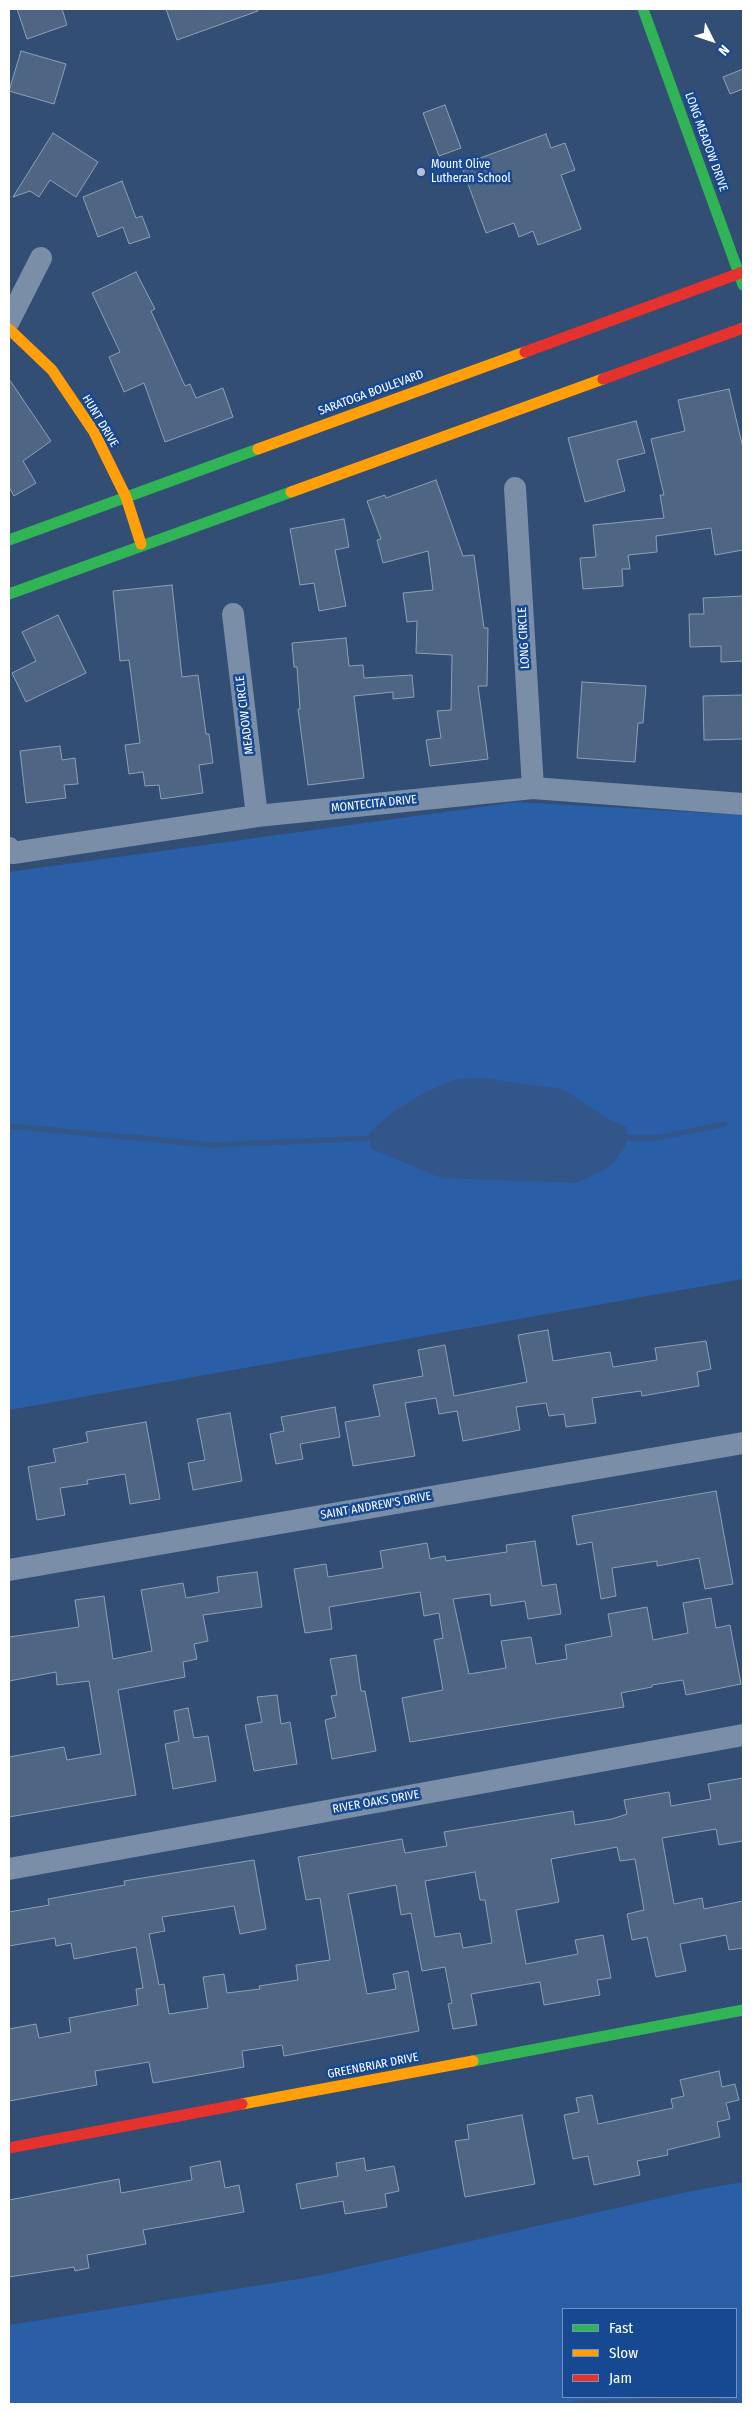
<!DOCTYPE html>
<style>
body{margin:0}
#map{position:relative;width:752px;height:2413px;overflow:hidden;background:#324e75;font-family:"Fira Sans Condensed",sans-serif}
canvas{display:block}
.frame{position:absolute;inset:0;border:10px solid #fff;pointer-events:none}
.legend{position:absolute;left:562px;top:2308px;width:175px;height:90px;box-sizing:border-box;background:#164991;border:1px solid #7392bd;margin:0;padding:6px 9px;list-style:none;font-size:15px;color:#fff}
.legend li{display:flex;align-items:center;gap:10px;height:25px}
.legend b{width:25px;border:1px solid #7392bd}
.north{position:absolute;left:687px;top:15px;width:50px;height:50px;-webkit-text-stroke:4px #164991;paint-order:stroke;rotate:131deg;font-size:14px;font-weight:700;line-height:20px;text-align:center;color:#fff}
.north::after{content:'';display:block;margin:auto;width:18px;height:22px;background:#fff;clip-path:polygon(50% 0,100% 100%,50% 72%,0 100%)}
</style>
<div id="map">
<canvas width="752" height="2413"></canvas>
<div class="frame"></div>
<ul class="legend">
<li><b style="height:6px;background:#30b455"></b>Fast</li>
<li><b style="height:6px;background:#ff9f0a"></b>Slow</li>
<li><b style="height:6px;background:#e5322d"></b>Jam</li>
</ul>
<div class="north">N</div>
</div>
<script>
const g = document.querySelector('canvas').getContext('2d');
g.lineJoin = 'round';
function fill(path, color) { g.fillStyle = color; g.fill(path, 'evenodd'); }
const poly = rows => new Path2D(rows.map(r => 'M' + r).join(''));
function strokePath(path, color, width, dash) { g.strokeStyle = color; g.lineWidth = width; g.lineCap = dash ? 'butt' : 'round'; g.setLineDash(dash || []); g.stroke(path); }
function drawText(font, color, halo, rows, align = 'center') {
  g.font = font + ' "Fira Sans Condensed",sans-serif'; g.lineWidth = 5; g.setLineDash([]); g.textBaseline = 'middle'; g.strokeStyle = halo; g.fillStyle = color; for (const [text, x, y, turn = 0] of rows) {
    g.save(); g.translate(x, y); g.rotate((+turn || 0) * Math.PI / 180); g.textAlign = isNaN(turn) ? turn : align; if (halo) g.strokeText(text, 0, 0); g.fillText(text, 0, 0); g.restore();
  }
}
fill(poly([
 [517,802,743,815,743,1279,9,1410,9,872],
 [743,2182,743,2404,9,2404,9,2325,317,2276,687,2192],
 [563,2309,736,2309,736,2397,563,2397]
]), '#2a5fa7');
fill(poly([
 [481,1078,563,1089,606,1118,627,1127,626,1146,610,1167,576,1183,441,1178,370,1148,369,1133,394,1111,424,1093,453,1080]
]), '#32568a');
strokePath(poly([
 [9,1126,212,1145,376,1138],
 [620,1138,657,1138,725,1124],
 [573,2404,700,2399,743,2404]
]), '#32568a', 5.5);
const building = poly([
 [17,9,62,9,67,25,27,39,17,9],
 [166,9,257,9,258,11,177,40,166,9],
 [21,51,66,64,54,104,9,91,21,51],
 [743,69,743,89,730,94,723,77,743,69],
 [445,105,461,148,439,156,423,113,445,105],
 [53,133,98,162,76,197,50,180,39,197,30,191,13,197,53,133],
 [546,134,551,148,565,143,575,170,561,175,581,229,538,245,533,231,519,237,514,223,486,233,461,165,546,134],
 [122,181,136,218,142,216,150,237,129,244,123,227,98,237,83,197,122,181],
 [136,272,155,309,151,311,185,386,190,384,196,398,223,388,233,417,165,442,144,383,124,392,109,357,120,352,92,293,136,272],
 [9,379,51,441,23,461,36,483,14,496,9,487,9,379],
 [729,389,743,448,743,550,715,555,711,528,656,536,657,552,628,555,630,569,622,569,623,586,583,589,580,558,596,557,593,525,664,518,660,495,664,495,651,439,685,431,678,400,729,389],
 [636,421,645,453,617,460,625,491,585,502,568,438,636,421],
 [436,480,463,556,474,555,484,628,488,628,487,686,478,686,488,759,430,766,426,740,441,738,437,711,451,710,452,655,416,653,417,621,407,622,403,593,433,590,428,551,383,563,377,540,381,539,367,501,385,495,386,498,436,480],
 [344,519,349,547,335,550,346,606,319,611,314,583,300,585,290,529,344,519],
 [172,585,182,677,198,675,206,734,209,734,213,763,199,765,203,793,161,799,159,785,145,786,143,772,129,774,125,745,140,743,129,660,120,661,113,591,172,585],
 [743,596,743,661,721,662,721,646,690,647,689,614,704,614,703,598,743,596],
 [58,615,86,673,26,702,12,673,36,661,22,632,58,615],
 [346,638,349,666,363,665,364,678,412,675,414,697,393,699,393,692,354,696,364,778,308,785,298,709,300,709,297,667,294,667,292,643,346,638],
 [582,682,646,686,643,723,638,723,635,762,577,758,582,682],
 [743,695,743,739,704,740,703,696,743,695],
 [60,746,62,760,75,758,78,784,64,785,66,798,26,803,20,751,60,746],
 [548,1330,553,1361,610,1352,613,1367,657,1360,655,1348,706,1341,711,1369,697,1372,699,1386,642,1396,641,1391,592,1398,596,1423,566,1427,564,1414,549,1416,546,1403,516,1407,520,1430,463,1441,457,1411,439,1414,436,1398,405,1403,415,1456,353,1466,345,1422,380,1416,373,1385,423,1376,418,1350,445,1345,454,1396,527,1382,518,1335,548,1330],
 [335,1407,340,1437,300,1444,303,1459,276,1464,270,1434,284,1431,281,1417,335,1407],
 [230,1413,242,1481,193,1490,188,1463,205,1460,197,1419,230,1413],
 [146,1422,160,1499,130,1504,125,1474,87,1480,88,1484,60,1488,65,1515,37,1520,28,1467,56,1462,53,1449,88,1442,86,1432,146,1422],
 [716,1491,733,1584,705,1589,699,1558,657,1566,657,1561,612,1568,616,1596,601,1599,592,1542,577,1545,572,1516,716,1491],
 [535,1541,542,1586,556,1584,561,1614,528,1619,525,1601,491,1606,490,1594,453,1599,469,1674,506,1668,501,1641,531,1637,536,1664,567,1659,565,1645,612,1636,608,1614,647,1607,653,1640,688,1633,683,1603,711,1598,716,1628,730,1625,741,1684,686,1695,683,1680,652,1685,652,1687,621,1693,624,1707,410,1742,402,1698,443,1690,434,1640,443,1638,439,1613,424,1616,420,1592,329,1607,332,1629,305,1633,294,1569,326,1564,328,1577,383,1568,380,1551,427,1543,430,1559,445,1556,446,1561,507,1552,506,1545,535,1541],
 [257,1572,262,1607,203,1615,208,1641,194,1644,197,1659,183,1662,185,1677,118,1690,136,1795,9,1817,9,1757,64,1747,67,1760,101,1754,89,1681,57,1685,56,1672,9,1681,9,1637,79,1627,75,1600,104,1596,113,1659,152,1651,141,1590,183,1583,186,1598,219,1592,217,1577,257,1572],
 [356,1655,361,1691,365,1691,376,1751,332,1759,325,1720,336,1717,331,1696,337,1695,330,1659,356,1655],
 [277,1695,281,1724,290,1722,297,1764,254,1771,245,1725,262,1722,257,1697,277,1695],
 [188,1708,194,1738,208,1736,216,1781,173,1789,165,1744,179,1741,174,1711,188,1708],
 [743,1778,743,1841,719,1845,716,1829,662,1838,674,1904,702,1898,704,1909,743,1901,743,1948,729,1950,726,1935,680,1944,686,1971,656,1977,647,1937,632,1940,627,1914,644,1910,635,1859,620,1861,617,1847,551,1859,559,1902,516,1910,526,1964,578,1954,575,1940,603,1935,611,1978,597,1980,600,1995,544,2005,540,1982,471,1994,477,2025,453,2029,448,2004,452,2003,445,1967,422,1971,411,1913,401,1915,396,1885,348,1894,367,1994,396,1989,393,1974,408,1971,419,2031,284,2056,282,2045,242,2051,244,2067,153,2083,149,2062,95,2071,97,2085,9,2101,9,2029,36,2024,39,2038,71,2032,69,2018,138,2005,136,1989,143,1988,136,1947,74,1959,71,1943,56,1946,55,1938,9,1946,9,1912,49,1905,48,1899,125,1885,124,1881,254,1860,266,1929,240,1934,234,1906,162,1917,165,1931,149,1934,159,1985,164,1984,169,2014,208,2008,203,1977,224,1974,227,1993,260,1989,259,1986,298,1980,296,1965,330,1960,320,1898,306,1900,298,1857,402,1839,405,1853,447,1846,444,1832,573,1811,575,1825,612,1819,627,1814,624,1800,669,1792,671,1806,711,1799,708,1784,743,1778],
 [475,1872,480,1900,485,1900,492,1943,463,1948,460,1933,435,1937,425,1881,475,1872],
 [719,2071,722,2087,735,2084,739,2100,726,2103,730,2119,717,2122,720,2137,667,2150,668,2155,637,2161,640,2175,594,2185,588,2156,573,2159,564,2115,579,2112,576,2098,592,2095,598,2124,673,2108,671,2099,684,2096,680,2080,719,2071],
 [522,2115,535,2184,465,2197,455,2141,469,2139,467,2125,522,2115],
 [364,2158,366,2171,394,2166,399,2191,385,2194,387,2207,345,2214,343,2201,301,2209,296,2184,338,2176,336,2163,364,2158],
 [220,2161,225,2188,239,2185,244,2212,143,2230,146,2244,87,2255,89,2268,75,2271,74,2267,9,2277,9,2200,119,2179,121,2193,192,2180,190,2167,220,2161]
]);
fill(building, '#4f6584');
strokePath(building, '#8f9fb6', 1);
strokePath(poly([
 [9,321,41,258],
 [515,488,533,788],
 [233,614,257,816],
 [9,848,13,853,257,816,533,788,743,804],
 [9,1570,743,1443],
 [9,1869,743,1735]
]), '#7a8ea8', 22);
strokePath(poly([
 [643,9,743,285],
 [9,540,258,449],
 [9,594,291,492],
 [473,2061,743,2010]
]), '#30b455', 11);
strokePath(poly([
 [9,329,52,370,94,432,126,497,141,544],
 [258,449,525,352],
 [291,492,603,379],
 [242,2104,473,2061]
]), '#ff9f0a', 11);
strokePath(poly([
 [525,352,743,272],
 [603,379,743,328],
 [9,2148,242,2104]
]), '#e5322d', 11);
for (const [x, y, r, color] of [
 [421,172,5,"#b7c1cf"]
]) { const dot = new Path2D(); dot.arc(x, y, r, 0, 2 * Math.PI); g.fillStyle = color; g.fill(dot); strokePath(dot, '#164991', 2); }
drawText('12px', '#fff', '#164991', [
 ["LONG MEADOW DRIVE",706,142,70],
 ["SARATOGA BOULEVARD",371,393,-20],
 ["HUNT DRIVE",100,421,59],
 ["LONG CIRCLE",524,638,-93],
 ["MEADOW CIRCLE",245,715,-97],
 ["MONTECITA DRIVE",374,804,-6],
 ["SAINT ANDREW'S DRIVE",376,1506,-10],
 ["RIVER OAKS DRIVE",376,1802,-10],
 ["GREENBRIAR DRIVE",373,2066,-11]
]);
drawText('12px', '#fff', '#164991', [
 ["Mount Olive",431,165],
 ["Lutheran School",431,179]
], 'left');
</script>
